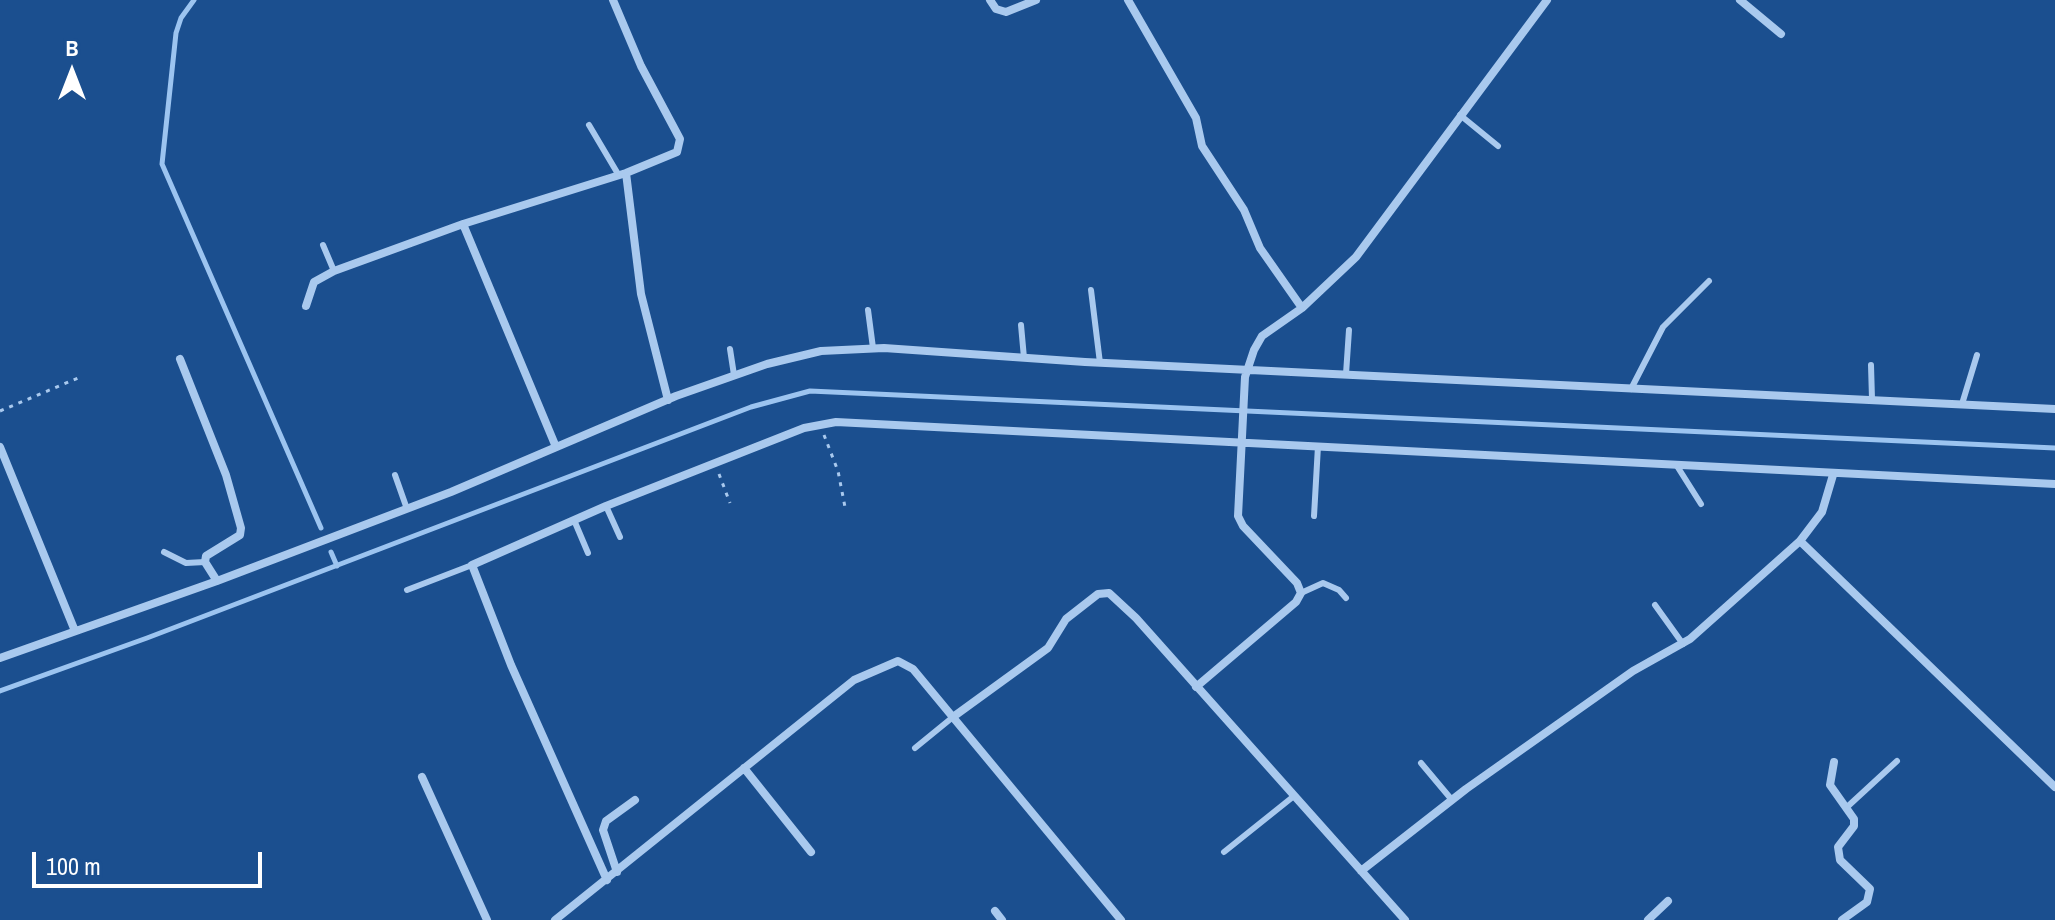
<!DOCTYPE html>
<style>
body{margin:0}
#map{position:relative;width:2055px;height:920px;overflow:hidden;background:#1b4f8f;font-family:"Archivo Narrow",sans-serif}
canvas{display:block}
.north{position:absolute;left:32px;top:32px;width:80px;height:80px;-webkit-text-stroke:6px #1b4f8f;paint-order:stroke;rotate:0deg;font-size:22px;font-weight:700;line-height:32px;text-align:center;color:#fff}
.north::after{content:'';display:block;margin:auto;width:28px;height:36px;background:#fff;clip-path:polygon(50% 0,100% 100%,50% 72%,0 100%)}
.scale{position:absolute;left:32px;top:852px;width:230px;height:36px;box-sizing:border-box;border:4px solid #fff;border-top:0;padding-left:10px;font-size:24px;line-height:28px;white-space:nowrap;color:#fff;-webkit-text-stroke:6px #1b4f8f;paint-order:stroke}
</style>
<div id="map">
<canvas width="2055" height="920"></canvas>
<div class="north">B</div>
<div class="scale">100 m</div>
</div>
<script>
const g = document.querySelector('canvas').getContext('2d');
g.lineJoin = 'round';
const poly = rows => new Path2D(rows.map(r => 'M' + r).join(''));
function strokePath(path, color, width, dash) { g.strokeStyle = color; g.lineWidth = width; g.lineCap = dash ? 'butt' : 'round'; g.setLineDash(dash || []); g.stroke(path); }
strokePath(poly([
 [194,0,181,18,176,33,162,164,321,528],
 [331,552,337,566],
 [0,691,147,638,751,407,810,391,2055,448]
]), '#9cc4f0', 5);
strokePath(poly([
 [0,411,78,378],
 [824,435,838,471,845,507],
 [719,474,730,503]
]), '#a9c9ee', 3, [4, 6]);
strokePath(poly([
 [1460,115,1498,146],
 [589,125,618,174],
 [323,245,334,271],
 [1091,290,1100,363],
 [868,310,873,348],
 [1021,325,1024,358],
 [730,349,734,375],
 [1871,365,1872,399],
 [1346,374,1349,330],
 [1631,389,1663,327,1709,281],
 [1962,404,1977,355],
 [1677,466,1701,504],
 [395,475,407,509],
 [606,506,620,537],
 [1314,516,1318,446],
 [574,520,588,553],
 [164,552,186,563,205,562],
 [407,590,472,565],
 [1301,593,1323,583,1339,590,1346,598],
 [1655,605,1683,644],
 [915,748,953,717],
 [1421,763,1452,800],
 [1846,808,1897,761],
 [1224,852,1294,796]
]), '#a9c9ee', 6);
strokePath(poly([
 [990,0,996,9,1006,12,1036,0],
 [1128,0,1196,118,1202,146,1244,210,1260,248,1302,308],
 [1740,0,1781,34],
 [626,173,641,294,668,400],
 [463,224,556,447],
 [306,306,314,282,334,271,463,224,626,173,677,152,680,139,641,66,613,0],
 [180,359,226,475,241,528,240,535,206,556,205,562,217,581],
 [0,447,75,631],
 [1800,541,2055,787],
 [0,658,217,581,451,492,676,396,767,364,821,351,884,348,1085,362,2055,409],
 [1196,687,1296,602,1301,593,1297,583,1243,526,1238,516,1245,377,1254,350,1262,336,1302,308,1356,257,1547,0],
 [953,717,1048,648,1066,619,1098,594,1109,593,1136,618,1405,920],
 [1834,762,1830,785,1854,819,1854,826,1838,847,1840,860,1870,889,1867,902,1842,920],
 [744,768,811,852],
 [422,777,487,920],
 [1361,871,1466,789,1633,671,1690,639,1800,541,1822,512,1833,475],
 [617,872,603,830,606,821,635,800],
 [607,880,511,665,472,565,606,506,804,428,836,422,2055,484],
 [995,911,1002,920],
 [555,920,854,680,898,661,913,669,1121,920],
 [1648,920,1668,901]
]), '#a9c9ee', 8);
</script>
